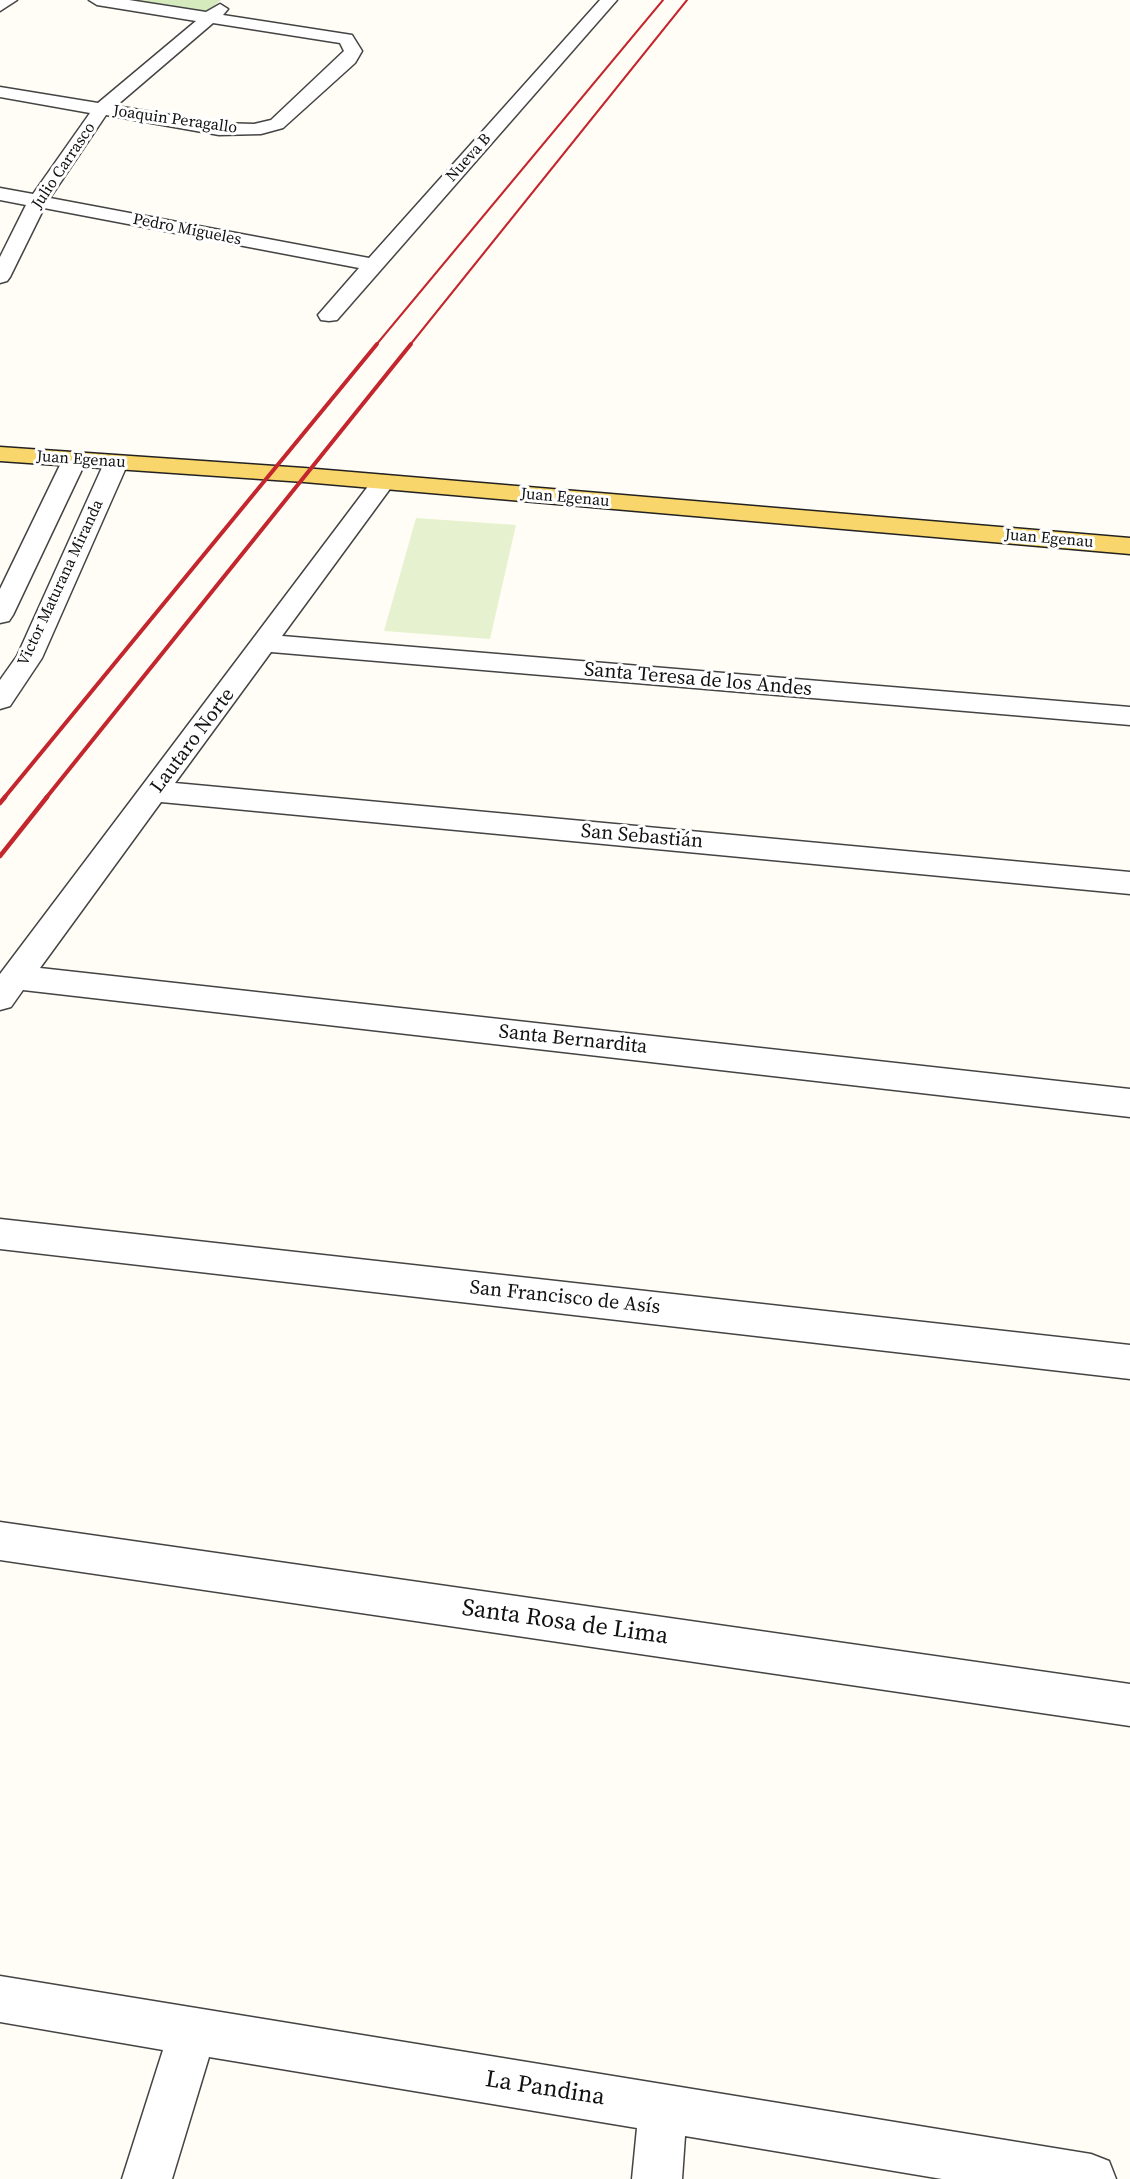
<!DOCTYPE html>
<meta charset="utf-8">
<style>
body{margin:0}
canvas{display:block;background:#fffdf5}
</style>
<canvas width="1130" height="2179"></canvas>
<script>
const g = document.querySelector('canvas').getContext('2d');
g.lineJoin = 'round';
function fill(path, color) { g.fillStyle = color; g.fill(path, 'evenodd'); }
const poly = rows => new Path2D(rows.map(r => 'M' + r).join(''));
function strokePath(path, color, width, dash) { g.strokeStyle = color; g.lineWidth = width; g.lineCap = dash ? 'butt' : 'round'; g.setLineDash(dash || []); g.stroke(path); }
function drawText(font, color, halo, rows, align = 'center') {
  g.font = font + ' "Source Serif 4",serif'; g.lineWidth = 6; g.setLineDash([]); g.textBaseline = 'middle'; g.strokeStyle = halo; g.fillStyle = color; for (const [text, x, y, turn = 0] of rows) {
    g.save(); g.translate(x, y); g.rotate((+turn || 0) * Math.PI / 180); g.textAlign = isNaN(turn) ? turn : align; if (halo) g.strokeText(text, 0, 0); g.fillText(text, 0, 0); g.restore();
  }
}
fill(poly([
 [133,0,221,0,205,13,132,1]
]), '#d5ebbd');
fill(poly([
 [416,518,516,525,490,639,384,631]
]), '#e6f2cf');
const minor = poly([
 [0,0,17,0,0,11,0,0],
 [89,0,129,0,206,12,220,4,228,9,223,15,352,35,362,51,355,63,283,128,261,134,219,135,106,115,50,198,369,258,600,0,617,0,337,320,329,321,321,320,318,315,359,268,44,208,10,277,7,281,0,283,0,257,26,205,0,200,0,188,33,194,90,113,0,97,0,87,98,103,196,21,97,5,89,0],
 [213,23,340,43,344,51,271,120,254,124,219,123,116,106,213,23],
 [74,454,82,456,86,461,13,615,9,621,0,623,0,589,62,461,66,456,74,454],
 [116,456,124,458,128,463,42,658,10,706,0,709,0,680,17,656,104,463,108,458,116,456],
 [383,475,391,477,395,482,282,636,1130,707,1130,725,271,652,175,783,1130,872,1130,894,161,802,40,968,1130,1089,1130,1117,23,990,11,1007,0,1010,0,974,375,477,383,475],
 [0,1219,1130,1345,1130,1379,0,1249,0,1219],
 [0,1522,1130,1684,1130,1726,0,1560,0,1522],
 [0,1976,1091,2154,1109,2161,1116,2179,942,2179,685,2136,682,2179,632,2179,637,2128,209,2057,172,2179,122,2179,163,2050,0,2022,0,1976]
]);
const major = poly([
 [0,447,304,468,1130,538,1130,554,304,482,0,461,0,447]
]);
strokePath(minor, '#444', 3);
strokePath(major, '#222', 3);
fill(minor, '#fff');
fill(major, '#f9d66b');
strokePath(poly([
 [376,345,663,0],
 [410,345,687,0]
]), '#c4262e', 2);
strokePath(poly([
 [4,798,377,344],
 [46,798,411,344]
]), '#c4262e', 4);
strokePath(poly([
 [0,803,5,797],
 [0,856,47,797]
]), '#c4262e', 4.5);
drawText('16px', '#111', '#fff', [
 ["Joaquin Peragallo",175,120,8],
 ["Nueva B",469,158,-48],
 ["Julio Carrasco",64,166,-56],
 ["Pedro Migueles",187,230,11],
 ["Juan Egenau",81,460,4],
 ["Juan Egenau",565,498,5],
 ["Juan Egenau",1049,539,5],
 ["Victor Maturana Miranda",61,583,-65]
]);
drawText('20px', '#111', '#fff', [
 ["Santa Teresa de los Andes",698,680,5],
 ["Lautaro Norte",193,741,-53],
 ["San Sebastián",642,837,5],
 ["Santa Bernardita",573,1040,6],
 ["San Francisco de Asís",565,1298,6]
]);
drawText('24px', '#111', '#fff', [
 ["Santa Rosa de Lima",565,1623,8],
 ["La Pandina",545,2089,9]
]);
</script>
